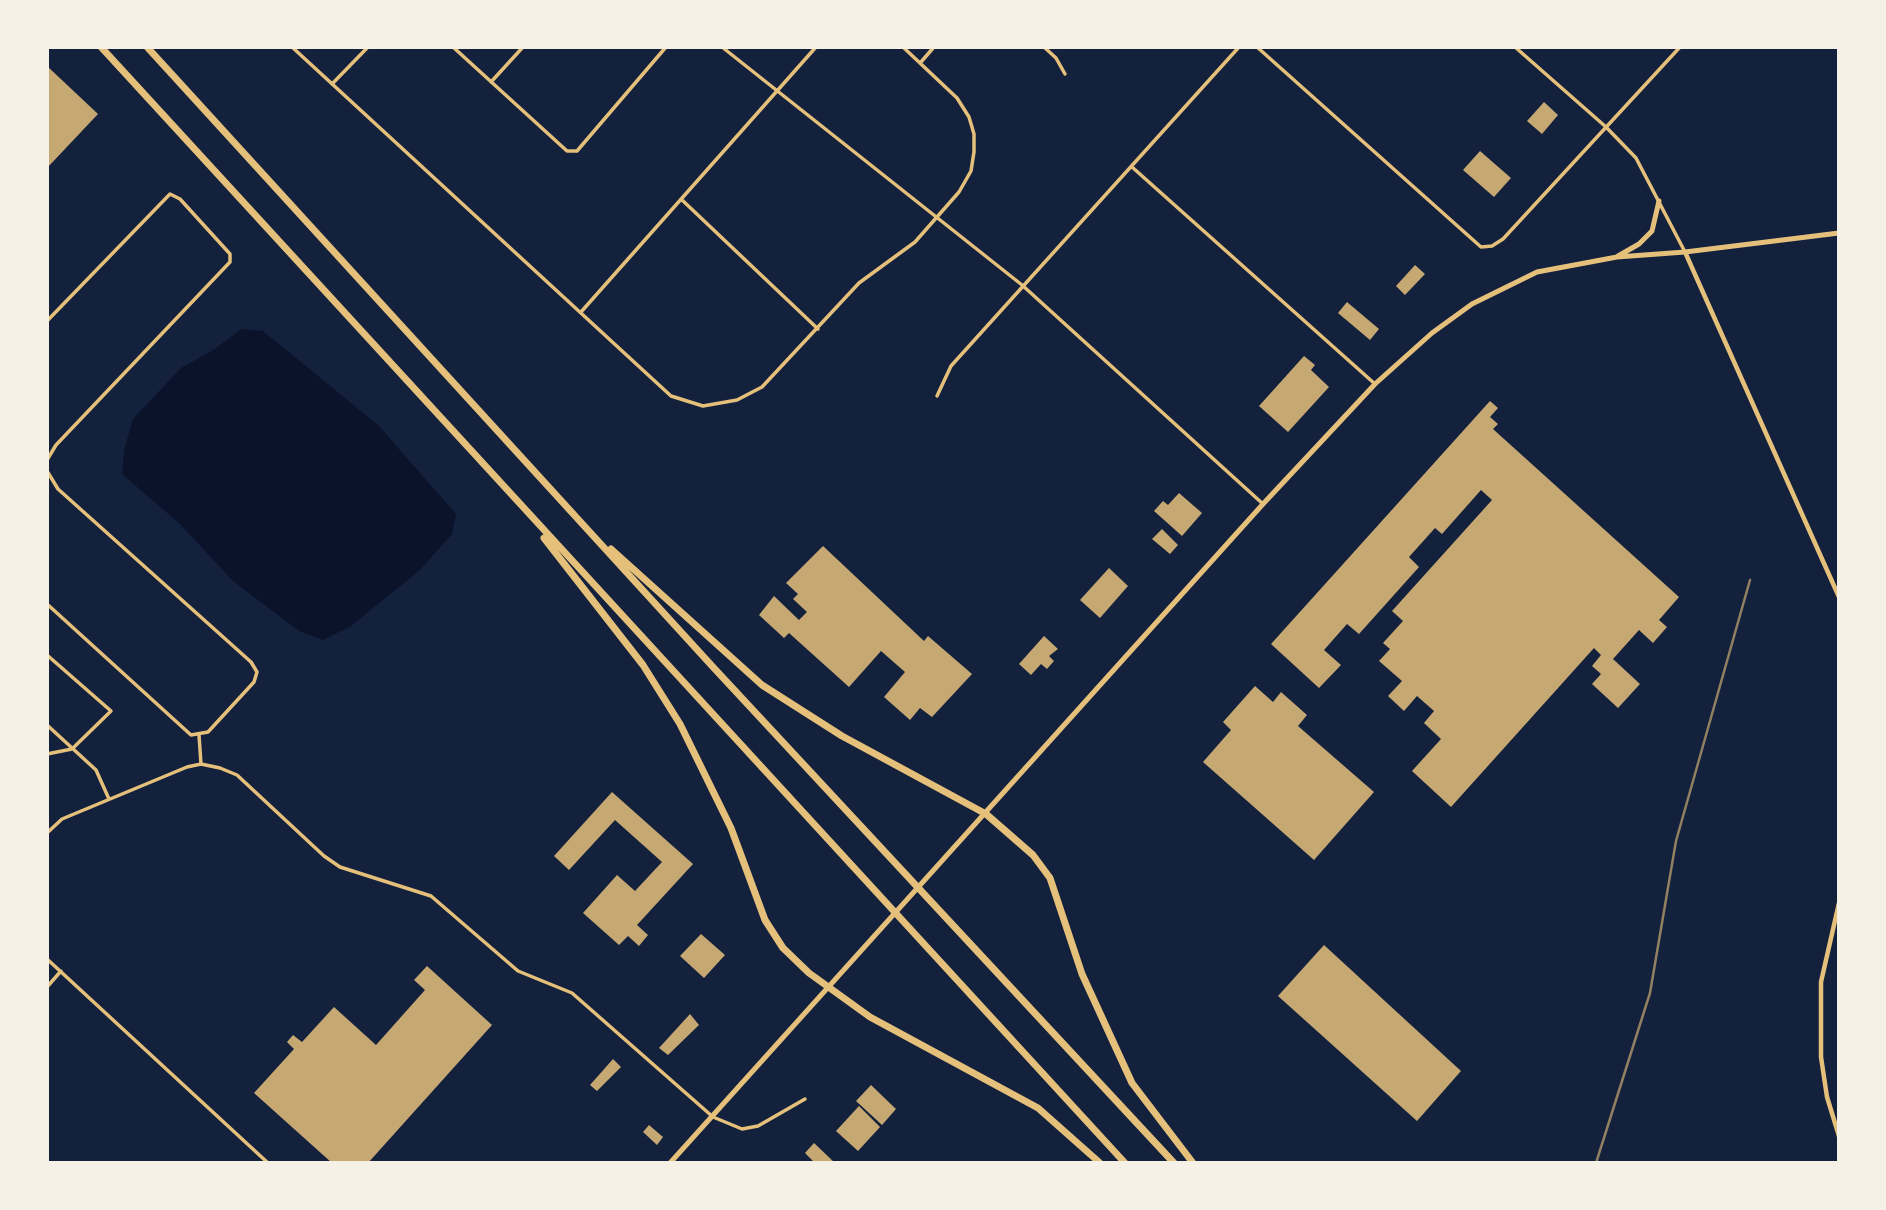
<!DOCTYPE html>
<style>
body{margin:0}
#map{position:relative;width:1886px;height:1210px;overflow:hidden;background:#14213d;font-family:"Noto Serif",serif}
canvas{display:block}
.frame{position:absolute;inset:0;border:49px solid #f6f1e7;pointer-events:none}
</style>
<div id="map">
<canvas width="1886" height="1210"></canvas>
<div class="frame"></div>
</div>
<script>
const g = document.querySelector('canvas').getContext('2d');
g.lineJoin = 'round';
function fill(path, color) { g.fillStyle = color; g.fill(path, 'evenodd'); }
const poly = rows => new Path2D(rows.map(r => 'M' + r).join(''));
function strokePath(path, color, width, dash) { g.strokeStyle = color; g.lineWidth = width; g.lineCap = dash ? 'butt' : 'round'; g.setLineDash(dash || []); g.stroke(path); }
fill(poly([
 [241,329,263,331,378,425,456,514,452,534,420,570,351,626,323,640,299,631,233,581,180,524,122,474,124,450,133,419,181,368,215,349]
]), '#0b132b');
fill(poly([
 [47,66,98,114,47,168],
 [1544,102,1558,115,1542,134,1527,121],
 [1480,151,1511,178,1494,197,1463,170],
 [1415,265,1425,274,1405,295,1396,286],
 [1347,302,1379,329,1370,340,1338,313],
 [1304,356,1315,365,1311,370,1329,387,1288,432,1259,406],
 [1490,401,1498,408,1490,417,1498,424,1493,429,1679,597,1659,620,1667,627,1653,643,1639,630,1613,659,1640,684,1618,708,1592,684,1601,674,1592,666,1601,655,1594,648,1451,807,1412,771,1441,739,1424,723,1434,711,1417,696,1404,711,1388,696,1402,681,1379,661,1390,649,1383,643,1403,621,1392,611,1492,500,1481,490,1442,534,1435,528,1409,557,1419,567,1359,634,1347,624,1324,650,1341,665,1319,688,1271,644],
 [1179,493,1202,513,1182,536,1154,511,1163,501,1168,505],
 [1162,529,1178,545,1170,554,1152,539],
 [823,546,924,641,928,636,972,674,932,717,920,708,910,720,884,697,905,672,881,651,849,687,789,633,784,638,759,615,774,596,799,620,807,612,793,599,798,594,786,583],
 [1109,568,1128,586,1100,618,1080,600],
 [1044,636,1058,649,1049,656,1054,661,1047,669,1041,664,1031,675,1019,664],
 [1255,686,1273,702,1281,692,1307,715,1298,726,1374,792,1314,860,1203,762,1231,730,1223,722],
 [612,792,693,864,637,925,648,935,639,946,628,936,619,945,583,913,617,875,635,891,662,862,615,820,569,870,554,856],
 [701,934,725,955,704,978,680,956],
 [1324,945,1461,1071,1417,1121,1278,996],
 [427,966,492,1025,368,1163,332,1163,254,1093,294,1049,287,1042,293,1035,302,1042,334,1007,376,1045,425,990,414,980],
 [690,1014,699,1025,668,1055,659,1048],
 [613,1059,621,1067,597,1091,590,1085],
 [871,1085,896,1109,882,1125,856,1101],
 [859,1106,880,1127,858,1151,836,1131],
 [649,1125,663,1137,657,1145,643,1132],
 [814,1143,835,1163,815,1163,805,1153]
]), '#c6a872');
strokePath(poly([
 [292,47,671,396,703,406,737,400,762,387,859,283,915,242,959,192,971,171,974,152,974,134,969,117,957,98,903,47],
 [453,47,567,151,577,151,666,47],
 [722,47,1022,285,1263,504],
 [1044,47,1056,58,1065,74],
 [1257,47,1481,247,1492,246,1503,239,1680,47],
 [1515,47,1606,127,1636,158,1685,252],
 [921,62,934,47],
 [491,82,523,47],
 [332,84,368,47],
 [1132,167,1375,384],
 [681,199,818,329],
 [581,312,816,47],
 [47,321,170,194,180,199,230,254,230,262,56,445,47,460],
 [937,396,951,366,1239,47],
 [47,471,58,489,251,662,257,672,254,682,208,732,191,735,47,604],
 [47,655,111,711,72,749,47,754],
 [47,725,96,770,109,799],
 [199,735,201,764],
 [47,833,62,819,187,767,201,764,220,768,237,775,324,856,340,867,431,896,518,971,572,993,713,1117,742,1129,758,1126,805,1099],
 [47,959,268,1163],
 [47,987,61,971]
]), '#e5c07b', 3.5);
strokePath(poly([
 [1685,252,1839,597],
 [1839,903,1821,982,1821,1057,1827,1097,1839,1136]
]), '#e5c07b', 4.5);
strokePath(poly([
 [1618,256,1639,244,1652,231,1659,201],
 [670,1163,1263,504,1375,384,1432,333,1472,304,1537,272,1617,257,1685,252,1839,233]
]), '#e5c07b', 5);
strokePath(poly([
 [101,47,1125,1163],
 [147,47,713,667,1174,1163],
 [544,538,643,665,680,724,731,828,765,920,783,948,809,973,870,1017,1038,1108,1100,1163],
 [611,549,762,685,842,736,986,814,1033,855,1050,878,1082,974,1132,1083,1193,1163]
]), '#e5c07b', 7);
strokePath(poly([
 [1596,1163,1650,993,1676,841,1750,580]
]), '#918062', 2.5);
</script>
